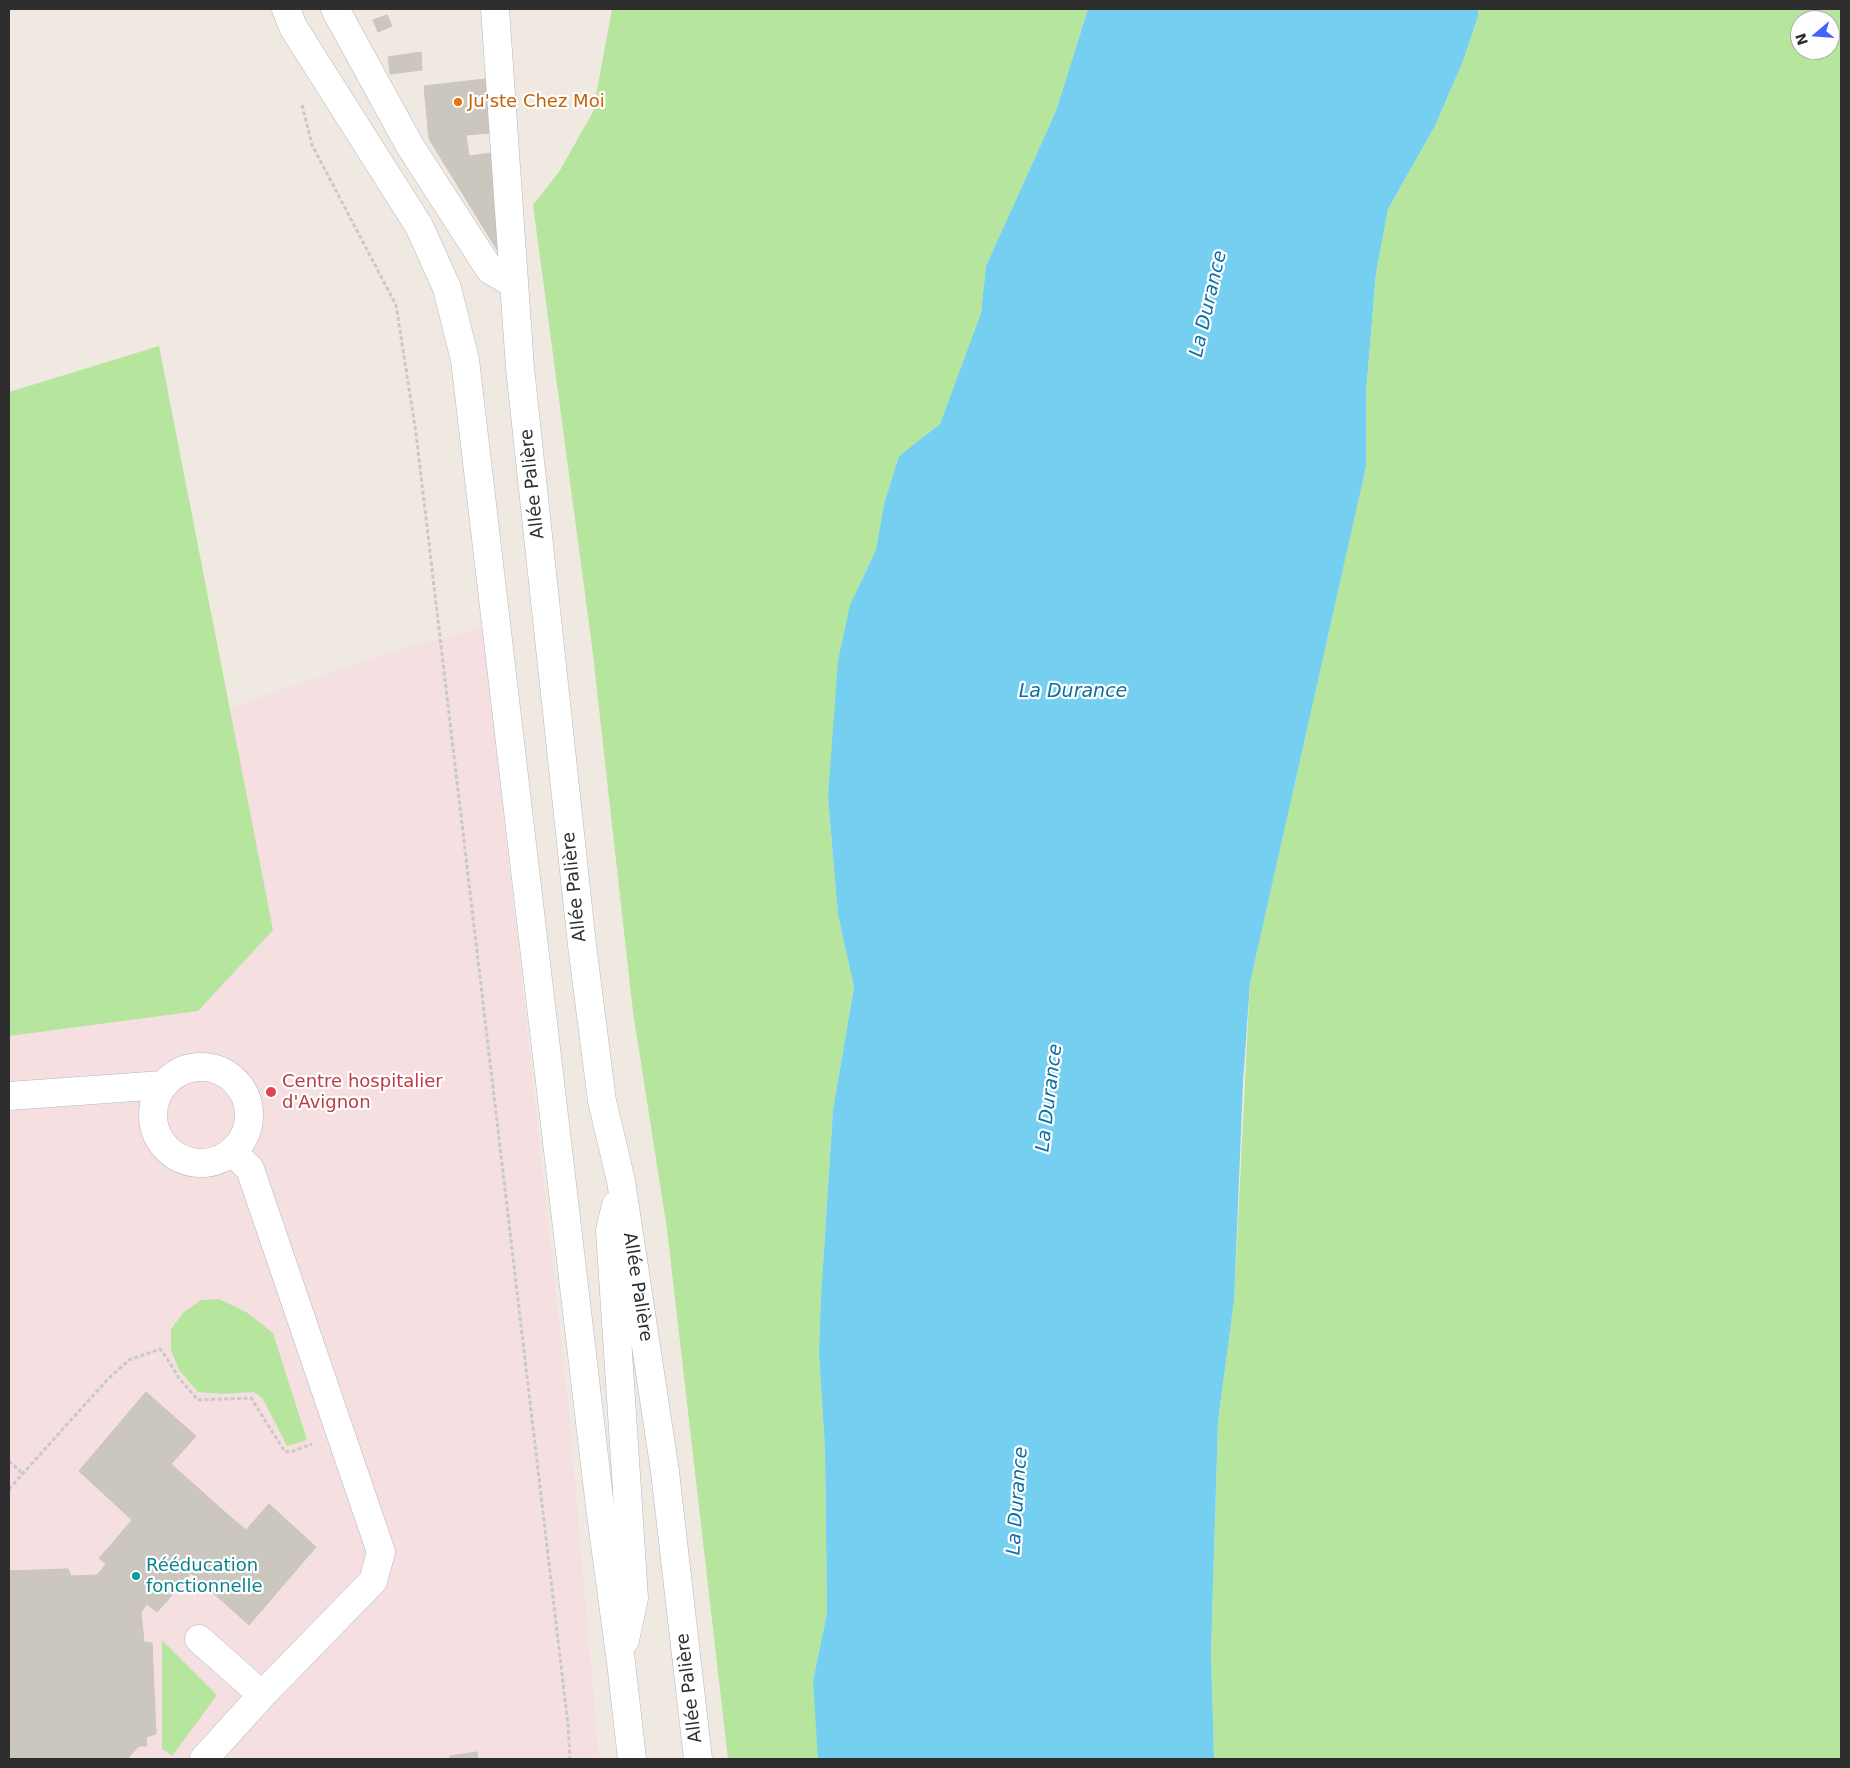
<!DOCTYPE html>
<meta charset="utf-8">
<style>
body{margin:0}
#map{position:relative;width:1850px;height:1768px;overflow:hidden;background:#efe9e1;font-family:"DejaVu Sans",sans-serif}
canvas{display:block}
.frame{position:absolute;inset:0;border:10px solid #2e2e2e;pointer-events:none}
.north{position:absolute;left:1790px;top:10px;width:50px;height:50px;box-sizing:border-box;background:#fff;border:1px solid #ababab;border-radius:50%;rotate:252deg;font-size:14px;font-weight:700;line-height:20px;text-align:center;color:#2e2e2e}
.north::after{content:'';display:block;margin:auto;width:18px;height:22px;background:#4264fb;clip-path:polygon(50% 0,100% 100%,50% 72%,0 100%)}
</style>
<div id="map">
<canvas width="1850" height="1768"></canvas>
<div class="frame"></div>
<div class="north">N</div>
</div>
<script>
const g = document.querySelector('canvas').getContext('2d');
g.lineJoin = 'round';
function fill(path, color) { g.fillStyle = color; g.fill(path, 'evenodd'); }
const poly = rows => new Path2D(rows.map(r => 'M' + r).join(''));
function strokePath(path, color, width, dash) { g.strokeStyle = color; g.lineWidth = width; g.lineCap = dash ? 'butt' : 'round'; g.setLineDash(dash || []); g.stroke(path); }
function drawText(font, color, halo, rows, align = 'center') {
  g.font = font + ' "DejaVu Sans",sans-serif'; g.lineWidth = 4.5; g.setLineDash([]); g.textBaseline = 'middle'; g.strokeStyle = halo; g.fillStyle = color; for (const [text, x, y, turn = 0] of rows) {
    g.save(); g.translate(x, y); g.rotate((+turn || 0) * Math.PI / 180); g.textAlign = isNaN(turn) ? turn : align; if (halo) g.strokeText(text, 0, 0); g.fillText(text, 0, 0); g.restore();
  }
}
fill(poly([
 [483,628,569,1414,599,1759,9,1759,9,771,235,706,405,648]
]), '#f5dfe0');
fill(poly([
 [612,9,1088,9,1056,111,986,266,981,313,940,424,899,456,884,504,876,550,857,590,828,797,838,915,854,987,833,1110,821,1296,819,1353,825,1449,827,1613,813,1681,820,1759,728,1759,667,1229,633,1012,592,646,533,205,559,172,593,112],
 [1478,9,1841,9,1841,1759,1214,1759,1211,1652,1218,1421,1234,1301,1250,983,1366,467,1366,393,1376,273,1388,209,1435,126,1463,61,1478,18],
 [1800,20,1830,20,1830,50,1800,50],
 [159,346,273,930,198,1011,9,1036,9,392],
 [219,1299,246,1312,273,1333,307,1440,287,1446,263,1399,254,1392,223,1394,198,1392,179,1370,171,1350,171,1329,184,1312,201,1300],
 [162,1640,217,1695,172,1756,162,1749]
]), '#b6e59e');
fill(poly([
 [1088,9,1478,9,1478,17,1463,61,1435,126,1388,209,1376,273,1366,393,1366,467,1250,983,1243,1082,1234,1301,1218,1421,1211,1652,1214,1759,818,1759,813,1681,827,1613,825,1449,819,1353,821,1296,833,1110,854,987,838,915,828,797,838,661,850,605,876,550,884,504,899,456,940,424,981,313,986,266,1056,111]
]), '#75cff0');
const building = poly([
 [387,15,392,26,378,32,373,20,387,15],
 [421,52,422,70,390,74,388,57,421,52],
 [485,79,490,133,466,135,469,156,491,153,502,258,429,139,424,86,485,79],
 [146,1392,196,1436,171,1464,196,1486,189,1496,212,1515,219,1507,246,1530,269,1504,316,1547,249,1625,191,1573,166,1602,157,1594,147,1604,141,1612,144,1642,152,1643,156,1734,146,1737,147,1746,139,1746,127,1759,9,1759,9,1571,68,1569,71,1576,97,1575,117,1551,110,1546,132,1520,79,1471,146,1392],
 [196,1486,219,1507,212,1515,189,1496,196,1486],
 [110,1546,117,1551,106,1564,99,1558,110,1546],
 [157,1594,166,1602,157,1612,147,1604,157,1594],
 [477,1752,478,1759,450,1759,450,1756,477,1752]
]);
fill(building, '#cbc7bf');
strokePath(building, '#cbc5ba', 1);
const minor = poly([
 [286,9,293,27,419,226,447,288,465,360,600,1507,621,1662,632,1759],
 [335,9,410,146,490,270,514,284],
 [495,9,520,368,582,945,602,1101,621,1181,665,1472,698,1759],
 '153 1115a48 48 0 1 1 96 0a48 48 0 1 1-96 0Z',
 [9,1096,163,1085],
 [616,1205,610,1230,634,1598,625,1640],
 [199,1639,262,1695],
 [204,1759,262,1695,373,1581,381,1552,250,1169,233,1152]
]);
strokePath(minor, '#b4b7c1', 29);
strokePath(poly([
 [302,105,312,145,396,305,416,433,568,1725,570,1759],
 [9,1461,23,1474],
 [9,1489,107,1380,129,1360,160,1349,166,1357,179,1378,198,1400,251,1398,285,1452,293,1451,312,1444]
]), '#c9c9c9', 3, [4, 2.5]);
strokePath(minor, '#fff', 28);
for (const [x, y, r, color] of [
 [458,102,5,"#e8710a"],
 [271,1092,6,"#e0444e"],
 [136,1576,5,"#0f9aa8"]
]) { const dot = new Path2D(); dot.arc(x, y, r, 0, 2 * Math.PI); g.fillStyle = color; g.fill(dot); strokePath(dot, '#fff', 2); }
drawText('18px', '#c56008', '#fff', [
 ["Ju'ste Chez Moi",468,102]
], 'left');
drawText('18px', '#2e2e2e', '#fff', [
 ["Allée Palière",533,484,-96],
 ["Allée Palière",575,887,-96],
 ["Allée Palière",637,1287,81],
 ["Allée Palière",690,1688,-97]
]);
drawText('18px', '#be3a42', '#fff', [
 ["Centre hospitalier",282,1082],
 ["d'Avignon",282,1103]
], 'left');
drawText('18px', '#0d838f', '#fff', [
 ["Rééducation",146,1566],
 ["fonctionnelle",146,1587]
], 'left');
drawText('italic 19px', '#0d6fa3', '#fff', [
 ["La Durance",1209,304,-77],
 ["La Durance",1073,692],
 ["La Durance",1050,1098,-83],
 ["La Durance",1018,1501,-86]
]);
</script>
